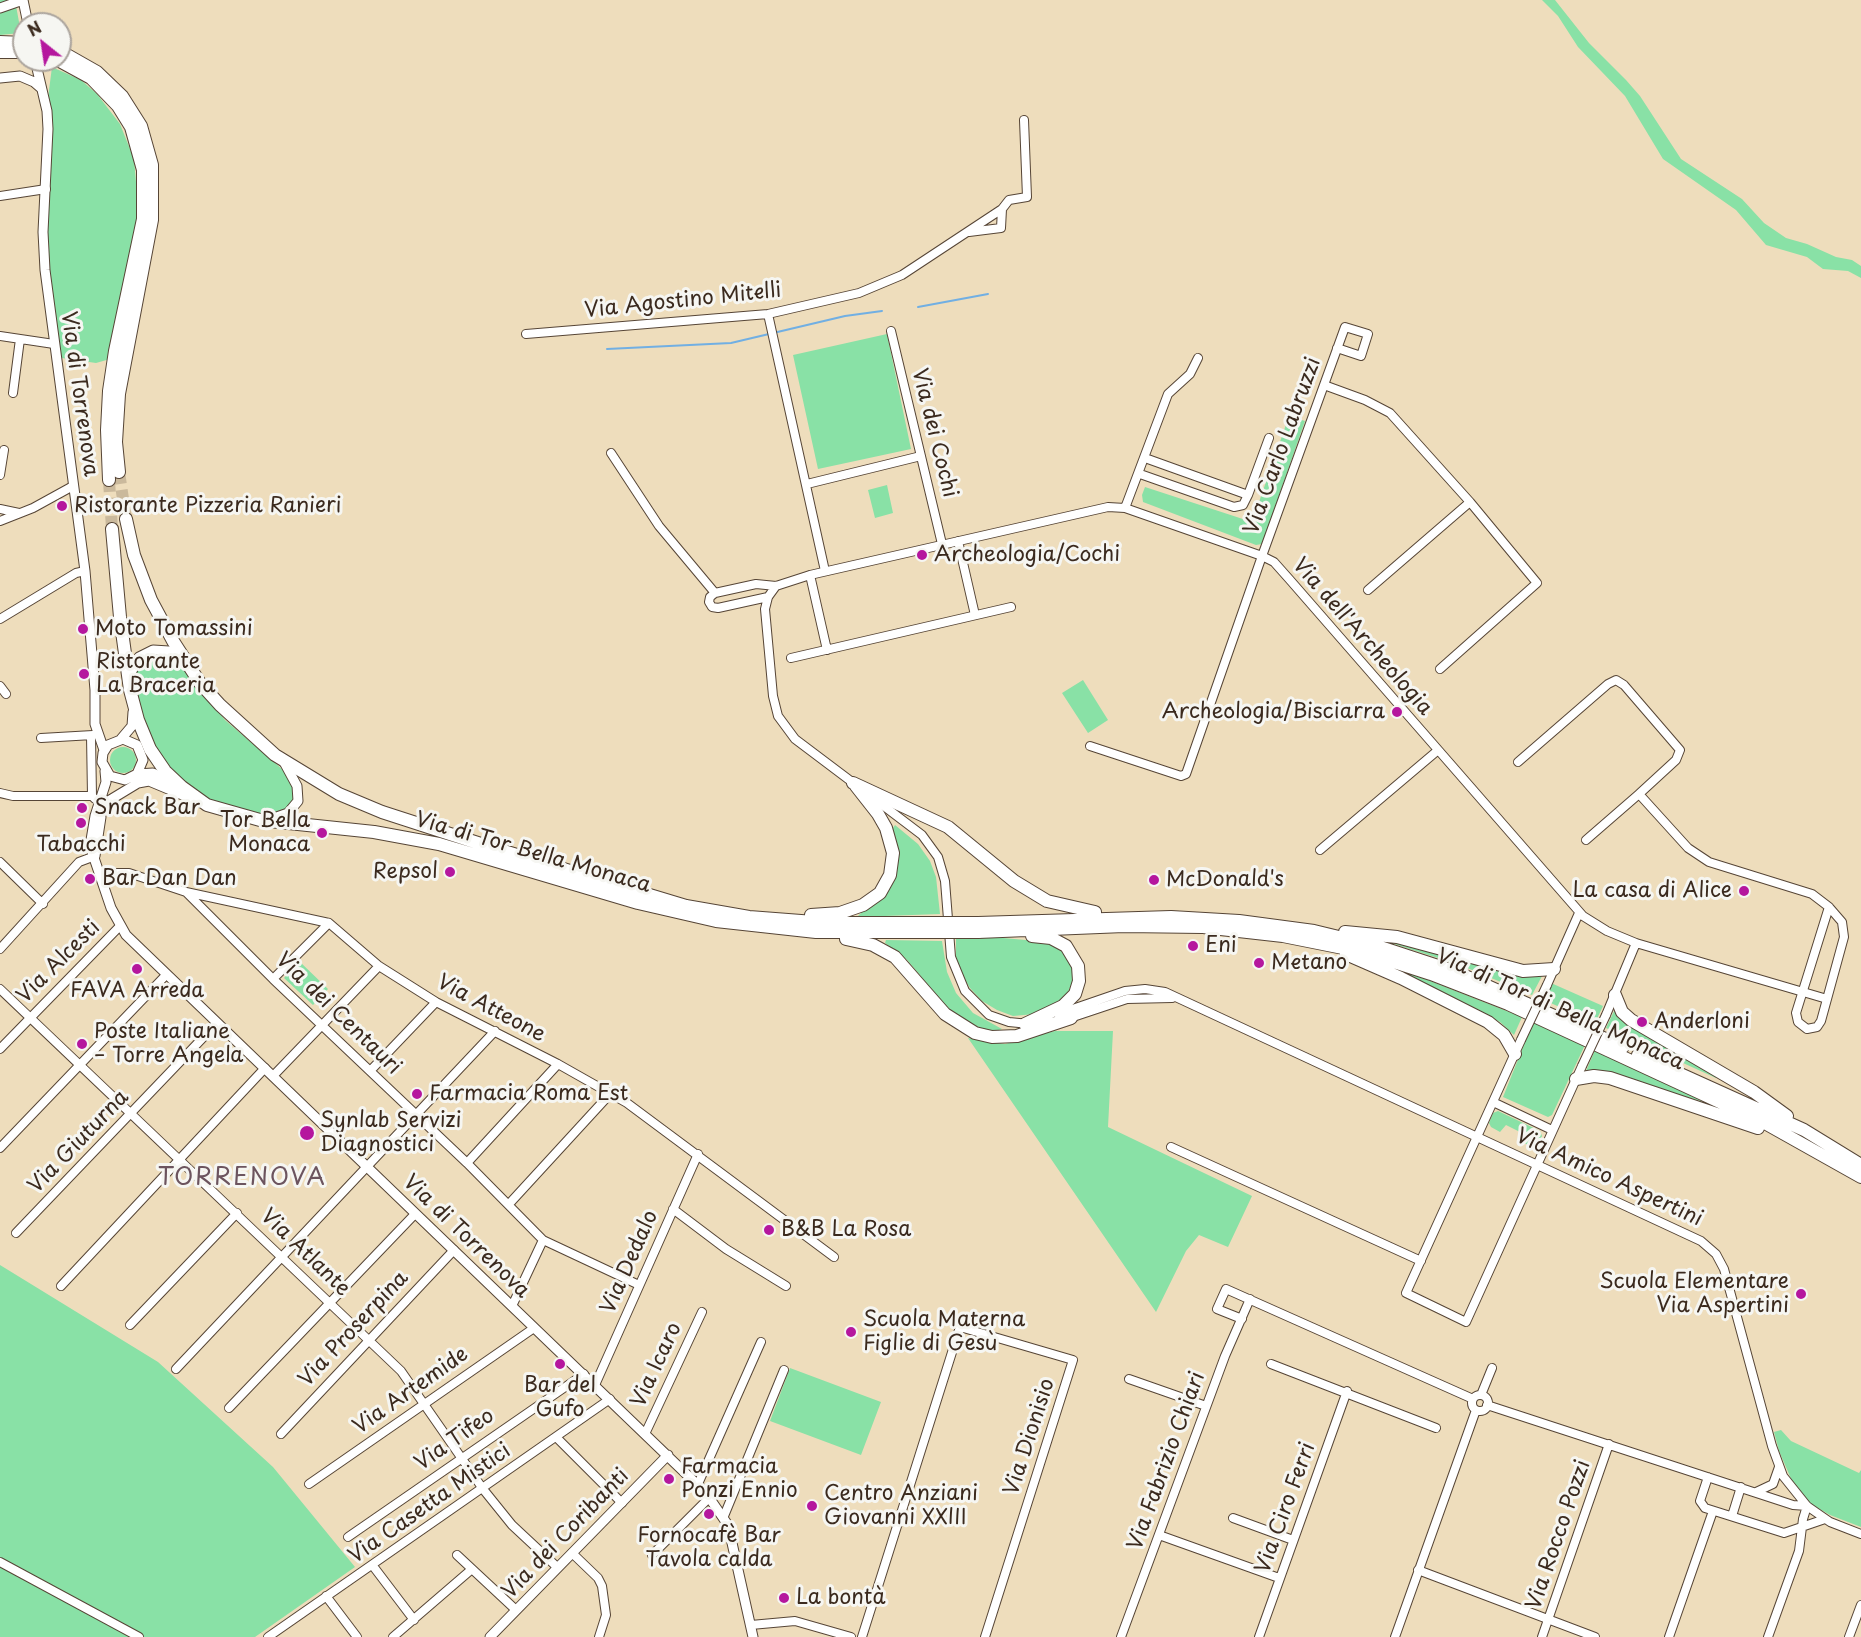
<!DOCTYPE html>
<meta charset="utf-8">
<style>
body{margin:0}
#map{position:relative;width:1861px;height:1637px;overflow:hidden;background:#eeddbc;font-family:"Playpen Sans",sans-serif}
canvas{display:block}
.north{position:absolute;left:12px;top:12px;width:60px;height:60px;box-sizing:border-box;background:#f6f6f2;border:2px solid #aba49d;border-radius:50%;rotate:330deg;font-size:16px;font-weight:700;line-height:24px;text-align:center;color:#3b2a1e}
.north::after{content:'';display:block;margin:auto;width:21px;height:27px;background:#b5179e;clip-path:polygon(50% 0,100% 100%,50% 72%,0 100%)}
</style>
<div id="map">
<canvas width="1861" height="1637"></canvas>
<div class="north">N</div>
</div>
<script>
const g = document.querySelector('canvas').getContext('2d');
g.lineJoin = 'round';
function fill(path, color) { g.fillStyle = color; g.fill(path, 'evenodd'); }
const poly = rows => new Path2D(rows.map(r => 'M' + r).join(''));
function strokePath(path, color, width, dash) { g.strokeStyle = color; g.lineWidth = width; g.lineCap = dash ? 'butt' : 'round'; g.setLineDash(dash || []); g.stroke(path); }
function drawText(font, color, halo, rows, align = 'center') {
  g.font = font + ' "Playpen Sans",sans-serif'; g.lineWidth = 6; g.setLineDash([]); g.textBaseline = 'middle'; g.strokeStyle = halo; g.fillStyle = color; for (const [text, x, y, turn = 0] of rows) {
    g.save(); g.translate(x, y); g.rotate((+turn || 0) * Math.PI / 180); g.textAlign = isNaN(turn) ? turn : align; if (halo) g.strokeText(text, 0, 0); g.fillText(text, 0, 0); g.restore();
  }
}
fill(poly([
 [0,0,15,0,21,33,0,35],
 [1542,0,1555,0,1589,43,1626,80,1640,96,1681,159,1742,199,1764,223,1786,238,1807,244,1836,257,1852,260,1861,266,1861,278,1848,271,1823,269,1807,257,1766,245,1736,210,1663,159,1625,96,1578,47,1558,16],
 [52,67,81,80,97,94,120,124,134,159,139,216,110,359,96,363,55,357,45,278,48,98],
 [887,334,911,449,818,469,793,355],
 [1289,416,1305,421,1262,544,1256,545,1143,502,1142,495,1145,487,1252,522],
 [887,485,893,513,875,518,868,490],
 [159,652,172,656,225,720,289,775,294,782,295,798,286,810,269,815,257,815,209,800,192,790,161,758,142,719,134,682,136,671,143,659],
 [1083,680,1108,720,1088,733,1062,693],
 '110 760a13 13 0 1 1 26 0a13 13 0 1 1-26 0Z',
 [895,825,918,844,930,861,936,877,940,914,857,917,863,911,898,853,893,828],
 [992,937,1048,942,1063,950,1072,966,1072,983,1067,994,1059,1003,1035,1014,1013,1016,997,1010,982,1001,970,988,961,973,956,957,956,939],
 [1389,938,1526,976,1542,976,1532,995,1460,965,1391,943],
 [886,940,942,941,947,972,956,993,973,1013,1002,1029,996,1031,980,1028,952,1013,907,960,885,943],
 [299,961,328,989,313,1005,284,978],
 [1387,964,1522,1017,1514,1035,1500,1022],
 [1551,983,1603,1006,1595,1023,1544,1000],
 [1615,1009,1716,1076,1716,1078,1606,1028],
 [1533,1022,1585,1045,1552,1115,1548,1117,1503,1097],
 [1055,1031,1113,1031,1108,1127,1252,1196,1228,1247,1199,1235,1186,1251,1156,1312,968,1038,1005,1044],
 [1595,1050,1705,1101,1704,1102,1594,1070,1586,1071],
 [1498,1111,1540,1131,1542,1136,1538,1145,1534,1147,1524,1143,1526,1135,1506,1125,1500,1132,1491,1127,1489,1123,1493,1113],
 [0,1265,158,1362,273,1467,355,1567,255,1637,0,1637],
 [790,1368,881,1402,861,1455,770,1421],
 [1781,1430,1791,1441,1859,1473,1861,1470,1861,1527,1830,1515,1809,1503,1792,1481,1779,1451,1774,1432]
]), '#89e1a6');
strokePath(poly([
 [918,307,988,294],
 [607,349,731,343,845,316,882,311]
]), '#71afe3', 2);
strokePath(poly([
 [119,472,126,519],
 [109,480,112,529]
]), '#cab99c', 12, [12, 6]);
const minor = poly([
 [0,196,46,189],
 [1002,209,1009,200,1027,197,1024,120],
 [768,314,825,571],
 [891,331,942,544],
 [526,334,768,314,859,293,902,275,1002,209,1001,228,969,232],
 [0,336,54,344],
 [1324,385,1365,400,1390,413,1470,502,1537,583,1440,669],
 [13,393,20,339],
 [611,453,659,526,715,593],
 [1145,458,1248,495,1269,438],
 [1140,474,1234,507,1243,505,1248,495],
 [0,475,4,450],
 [807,484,921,456],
 [1125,508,1168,394,1190,374,1198,358],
 [0,509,19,513],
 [0,521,33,508,73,486],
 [958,541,975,615],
 [810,575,827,650],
 [776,586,768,597,765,609,773,696,778,716,795,739,856,785],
 [1368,590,1470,502],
 [768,597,718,608,712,607,709,602,710,597,715,593,756,584,776,586,810,575,1108,507,1125,508,1262,556,1274,562,1290,580,1583,916,1607,931,1636,943,1827,999],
 [0,619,76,573,85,571],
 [791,658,1011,607],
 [0,686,6,694],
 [91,736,92,796,95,799],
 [41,738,93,735],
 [1090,746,1181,776,1186,774,1262,556,1345,327,1368,334,1361,356,1337,348],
 [1518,762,1608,684,1616,680,1624,685,1680,750,1676,760,1639,794,1688,848,1709,862,1812,894,1829,907,1842,922,1844,937,1821,1021,1817,1027,1807,1029,1798,1022,1796,1013,1829,907],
 [0,793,13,796,92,796],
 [868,794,922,835,938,857,945,881,951,957,965,991,989,1015,1009,1022,1029,1024],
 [1586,840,1639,794],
 [1320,850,1437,751],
 [0,862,43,904],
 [100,873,129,873,186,892,329,923,379,966,436,1002,558,1064,627,1103,834,1257],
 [187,893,273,979,467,1163,543,1240,639,1285],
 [0,949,79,862,95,856],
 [273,979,329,923],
 [1547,985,1579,913],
 [0,989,401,1371,483,1489,512,1525,557,1567],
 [1058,1014,1125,991,1145,989,1165,992,1701,1241,1716,1254,1724,1269,1772,1446,1783,1476,1807,1506,1830,1522,1861,1534],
 [1606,1015,1636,943],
 [1067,1019,1127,999,1172,998],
 [1521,1040,1406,1293,1466,1322,1582,1066],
 [0,1049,120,926],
 [371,1070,436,1002],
 [273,1076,379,966],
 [1493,1102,1552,1130],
 [1171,1147,1421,1261],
 [0,1148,166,975],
 [467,1163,558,1064],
 [509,1204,610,1094],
 [673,1209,726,1249,786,1286],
 [16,1233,217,1023],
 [61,1286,265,1068],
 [512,1306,543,1240],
 [1242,1319,1217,1309,1226,1289,1473,1399],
 [130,1325,237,1213],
 [1271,1364,1436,1428],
 [176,1369,495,1031],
 [1129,1379,1206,1406],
 [595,1385,698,1154],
 [1481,1395,1492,1368],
 '1472 1403a8 8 0 1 1 16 0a8 8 0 1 1-16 0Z',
 [1487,1405,1793,1505,1807,1506,1803,1519,1799,1551,1768,1637],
 [229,1408,415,1214],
 [281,1434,454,1250],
 [645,1434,702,1312],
 [557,1438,622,1503],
 [1708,1477,1700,1501,1705,1508,1784,1533,1825,1519],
 [309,1484,534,1328],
 [698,1484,761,1342],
 [1756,1492,1773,1484,1779,1467],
 [724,1516,784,1370],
 [1732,1516,1741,1487],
 [1233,1518,1293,1540],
 [1159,1535,1279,1578],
 [348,1537,584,1374],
 [572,1553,598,1578,602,1586,606,1615,599,1637],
 [457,1555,516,1610],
 [652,1555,710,1497],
 [0,1562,139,1637],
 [373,1566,414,1620],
 [1418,1570,1595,1637],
 [326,1596,357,1637],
 [751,1625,795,1621,851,1637],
 [268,1637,610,1399],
 [393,1637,472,1569],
 [862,1637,960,1327,1073,1360,985,1637],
 [1121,1637,1225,1356,1250,1299],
 [1259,1637,1347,1391],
 [1395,1637,1476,1410],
 [1542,1637,1609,1444],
 [1669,1637,1713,1511],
 [1849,1637,1861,1605]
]);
const tertiary = poly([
 [23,0,28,24],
 [0,8,23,0],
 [35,60,47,111,48,129,43,232,45,270,85,571,95,690,95,724,104,750],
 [0,78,20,76,34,82,41,88],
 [130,675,139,657,153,650,169,651,183,660],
 [121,739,132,726,133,712],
 [105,771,106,782,95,816,90,846,111,908,126,935,706,1493,728,1525,753,1637],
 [137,774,143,760,137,745,123,739,108,745,103,753,102,762,110,776,125,780,137,774,153,773,161,777,177,794],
 [105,803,138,783,149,781,197,801],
 [271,819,288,813,298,801,297,786,284,762],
 [95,856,101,817],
 [490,1637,668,1455]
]);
const primary = poly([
 [0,42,24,43],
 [60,51,97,72,122,96,141,126,152,165,152,220,119,394,116,442,119,472],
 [0,52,24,52],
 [58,60,91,78,118,106,131,127,143,170,143,219,115,351,109,391,107,430,109,480],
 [126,519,134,555,151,600,173,641,200,683,220,705,275,755,339,794,382,812,487,846,686,906,749,917,827,923,939,923],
 [112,529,120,617,130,690,138,720,150,749,165,771,182,787,207,805,260,820,374,832,439,844,638,903,716,921,816,932,938,932],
 [853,783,948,827,1014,881,1047,901,1095,912],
 [811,915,840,913,863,905,880,893,890,875,893,853,886,828,878,814,856,786],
 [978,923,1171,917,1239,921,1314,931,1380,947,1456,972,1623,1047],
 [978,932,1124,926,1203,927,1283,936,1363,952,1431,974,1508,1004,1763,1122,1861,1177],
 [1345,932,1397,937,1523,971,1554,969],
 [846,939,873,945,895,957,945,1014,975,1033,992,1037,1017,1036,1071,1018],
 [1346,954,1401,978,1488,1022,1504,1035,1515,1054],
 [1615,995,1622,1012,1631,1020,1754,1092,1787,1116],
 [1025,1024,1063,1006,1075,994,1079,981,1078,966,1066,946,1051,938,1032,936],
 [1638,1055,1804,1130,1861,1165],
 [1576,1079,1594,1076,1610,1078,1758,1128]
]);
strokePath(minor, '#564536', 10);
strokePath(tertiary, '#564536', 11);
strokePath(primary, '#564536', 14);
strokePath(minor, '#fff', 8);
strokePath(tertiary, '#fff', 9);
strokePath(primary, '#fff', 12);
const minorBridge = poly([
 [1521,1040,1547,985],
 [1582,1066,1606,1015]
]);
const primaryBridge = poly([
 [939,923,978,923],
 [938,932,978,932]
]);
strokePath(minorBridge, '#564536', 10, []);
strokePath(primaryBridge, '#564536', 14, []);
strokePath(minorBridge, '#fff', 8);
strokePath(primaryBridge, '#fff', 12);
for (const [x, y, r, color] of [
 [62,506,6,"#b5179e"],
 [922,555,6,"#b5179e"],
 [83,629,6,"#b5179e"],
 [84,674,6,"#b5179e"],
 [1397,712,6,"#b5179e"],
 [82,808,6,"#b5179e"],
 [81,823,6,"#b5179e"],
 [322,833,6,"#b5179e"],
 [450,872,6,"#b5179e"],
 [90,879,6,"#b5179e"],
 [1154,880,6,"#b5179e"],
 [1744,891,6,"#b5179e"],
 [1193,946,6,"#b5179e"],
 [1259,963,6,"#b5179e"],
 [137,969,6,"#b5179e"],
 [1642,1022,6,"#b5179e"],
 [82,1044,6,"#b5179e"],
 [417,1094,6,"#b5179e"],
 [307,1133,8,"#b5179e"],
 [769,1230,6,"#b5179e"],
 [1801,1294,6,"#b5179e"],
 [851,1332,6,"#b5179e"],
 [560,1364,6,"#b5179e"],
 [669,1479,6,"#b5179e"],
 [812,1506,6,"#b5179e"],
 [709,1514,6,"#b5179e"],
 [784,1598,6,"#b5179e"]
]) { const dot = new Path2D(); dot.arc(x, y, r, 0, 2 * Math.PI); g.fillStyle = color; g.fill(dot); strokePath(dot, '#f6f6f2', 2); }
drawText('21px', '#3b2a1e', '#f6f6f2', [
 ["Via Agostino Mitelli",683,301,-6],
 ["Via di Torrenova",79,394,82],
 ["Via dei Cochi",934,433,76],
 ["Via Carlo Labruzzi",1283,446,-70],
 ["Via dell'Archeologia",1362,637,49],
 ["Via di Tor Bella Monaca",533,853,16],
 ["Via Alcesti",59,962,-45],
 ["Via Atteone",491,1009,28],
 ["Via di Tor di Bella Monaca",1560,1010,24],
 ["Via dei Centauri",338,1014,44],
 ["Via Giuturna",79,1142,-46],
 ["Via Amico Aspertini",1609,1178,25],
 ["Via di Torrenova",466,1237,44],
 ["Via Atlante",305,1253,44],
 ["Via Dedalo",630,1262,-66],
 ["Via Proserpina",354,1329,-47],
 ["Via Icaro",657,1365,-65],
 ["Via Artemide",411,1391,-35],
 ["Via Dionisio",1030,1437,-72],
 ["Via Tifeo",455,1440,-35],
 ["Via Fabrizio Chiari",1167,1461,-70],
 ["Via Casetta Mistici",430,1504,-35],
 ["Via Ciro Ferri",1286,1508,-70],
 ["Via dei Coribanti",566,1534,-46],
 ["Via Rocco Pozzi",1559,1535,-71]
]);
drawText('21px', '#3b2a1e', '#f6f6f2', [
 ["Ristorante Pizzeria Ranieri",74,506],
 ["Archeologia/Cochi",934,555],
 ["Moto Tomassini",95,629],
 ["Ristorante",96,662],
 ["La Braceria",96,686],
 ["Archeologia/Bisciarra",1385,712,"right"],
 ["Snack Bar",94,808],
 ["Tor Bella",310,821,"right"],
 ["Monaca",310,845,"right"],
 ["Tabacchi",81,845,"center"],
 ["Repsol",438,872,"right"],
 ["Bar Dan Dan",102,879],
 ["McDonald's",1166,880],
 ["La casa di Alice",1732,891,"right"],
 ["Eni",1205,946],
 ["Metano",1271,963],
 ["FAVA Arreda",137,991,"center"],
 ["Anderloni",1654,1022],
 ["Poste Italiane",94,1032],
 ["– Torre Angela",94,1056],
 ["Farmacia Roma Est",429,1094],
 ["Synlab Servizi",320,1121],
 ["Diagnostici",320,1145],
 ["B&B La Rosa",781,1230],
 ["Scuola Elementare",1789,1282,"right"],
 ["Via Aspertini",1789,1306,"right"],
 ["Scuola Materna",863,1320],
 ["Figlie di Gesù",863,1344],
 ["Bar del",560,1386,"center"],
 ["Gufo",560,1410,"center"],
 ["Farmacia",681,1467],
 ["Ponzi Ennio",681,1491],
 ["Centro Anziani",824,1494],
 ["Giovanni XXIII",824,1518],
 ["Fornocafè Bar",709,1536,"center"],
 ["Tavola calda",709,1560,"center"],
 ["La bontà",796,1598]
], 'left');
g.letterSpacing = '1.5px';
drawText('24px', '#6c545e', '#f6f6f2', [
 ["TORRENOVA",242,1178]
]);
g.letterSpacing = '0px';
</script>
